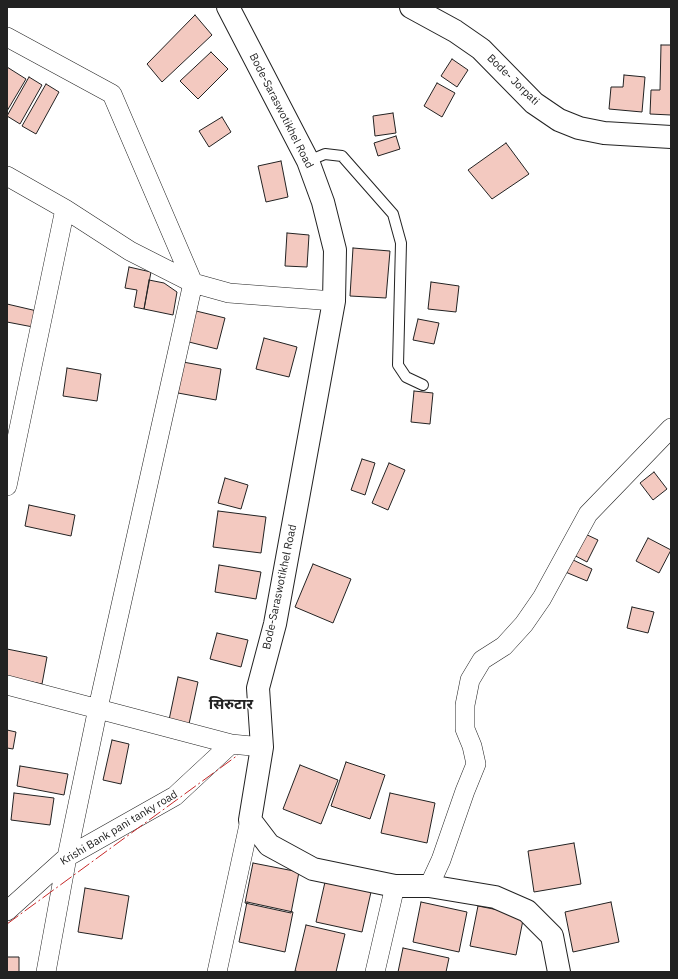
<!DOCTYPE html>
<meta charset="utf-8">
<style>
body{margin:0}
#map{position:relative;width:678px;height:979px;overflow:hidden;background:#fff;font-family:"IBM Plex Sans",sans-serif}
canvas{display:block}
.frame{position:absolute;inset:0;border:8px solid #222;pointer-events:none}
</style>
<div id="map">
<canvas width="678" height="979"></canvas>
<div class="frame"></div>
</div>
<script>
const g = document.querySelector('canvas').getContext('2d');
g.lineJoin = 'round';
function fill(path, color) { g.fillStyle = color; g.fill(path, 'evenodd'); }
const poly = rows => new Path2D(rows.map(r => 'M' + r).join(''));
function strokePath(path, color, width, dash) { g.strokeStyle = color; g.lineWidth = width; g.lineCap = dash ? 'butt' : 'round'; g.setLineDash(dash || []); g.stroke(path); }
function drawText(font, color, halo, rows, align = 'center') {
  g.font = font + ' "IBM Plex Sans","Noto Sans Devanagari",sans-serif'; g.lineWidth = 3; g.setLineDash([]); g.textBaseline = 'middle'; g.strokeStyle = halo; g.fillStyle = color; for (const [text, x, y, turn = 0] of rows) {
    g.save(); g.translate(x, y); g.rotate((+turn || 0) * Math.PI / 180); g.textAlign = isNaN(turn) ? turn : align; if (halo) g.strokeText(text, 0, 0); g.fillText(text, 0, 0); g.restore();
  }
}
const building = poly([
 [195,15,212,35,162,82,147,64,195,15],
 [661,45,671,45,671,115,650,114,651,90,660,90,661,45],
 [211,52,228,69,198,99,180,81,211,52],
 [452,59,468,70,457,87,441,76,452,59],
 [7,67,26,79,7,111,7,67],
 [624,75,645,77,642,112,609,109,611,87,623,87,624,75],
 [29,77,42,85,20,124,7,116,29,77],
 [437,83,455,93,442,117,424,106,437,83],
 [46,84,59,92,36,134,22,126,46,84],
 [393,113,396,133,375,136,373,116,393,113],
 [222,117,231,132,209,147,199,131,222,117],
 [396,136,400,149,378,156,374,143,396,136],
 [506,143,529,174,492,199,468,170,506,143],
 [281,161,288,197,266,202,258,166,281,161],
 [287,233,309,235,307,267,285,266,287,233],
 [353,248,390,251,386,298,350,296,353,248],
 [129,267,151,272,144,309,134,307,137,290,125,288,129,267],
 [149,280,164,283,177,292,173,315,144,309,149,280],
 [431,282,459,286,456,312,428,309,431,282],
 [7,304,37,311,33,327,7,322,7,304],
 [192,310,225,318,217,349,185,341,192,310],
 [418,319,439,323,434,344,413,340,418,319],
 [264,338,297,347,289,377,256,369,264,338],
 [183,362,221,369,216,400,178,393,183,362],
 [67,368,101,374,97,401,63,396,67,368],
 [414,391,433,393,430,424,411,422,414,391],
 [362,459,375,463,365,495,351,490,362,459],
 [389,463,405,470,388,510,372,503,389,463],
 [654,472,667,489,653,500,640,483,654,472],
 [225,478,248,485,241,509,218,503,225,478],
 [29,505,75,515,71,536,25,526,29,505],
 [218,511,266,517,261,553,213,547,218,511],
 [581,532,598,540,587,562,570,553,581,532],
 [648,538,671,550,659,573,636,561,648,538],
 [569,558,592,569,587,581,563,571,569,558],
 [313,564,351,579,333,623,295,607,313,564],
 [219,565,261,572,256,599,215,592,219,565],
 [632,607,654,612,648,633,627,628,632,607],
 [217,633,248,640,241,667,210,659,217,633],
 [7,649,47,657,42,684,7,677,7,649],
 [178,677,198,682,189,724,169,720,178,677],
 [7,730,16,732,13,749,7,748,7,730],
 [112,740,129,744,121,784,103,780,112,740],
 [346,762,385,775,370,819,331,806,346,762],
 [300,765,338,780,321,824,283,809,300,765],
 [20,766,68,774,64,795,17,786,20,766],
 [14,793,54,798,50,825,11,820,14,793],
 [390,793,435,803,427,843,381,833,390,793],
 [574,843,581,884,534,892,528,851,574,843],
 [253,863,299,872,291,913,245,903,253,863],
 [325,882,371,892,362,932,316,922,325,882],
 [85,888,129,896,122,939,78,932,85,888],
 [247,902,293,912,285,952,239,942,247,902],
 [421,902,467,912,459,952,413,942,421,902],
 [611,902,619,942,573,952,565,912,611,902],
 [478,906,524,915,516,955,470,946,478,906],
 [306,925,345,934,336,972,300,972,295,971,306,925],
 [403,948,449,958,446,972,398,972,403,948],
 [7,957,19,957,19,972,7,972,7,957]
]);
fill(building, '#f3c9c0');
strokePath(building, '#222', 1);
const lane = poly([
 [308,161,325,154,342,156,393,214,401,243,398,365,406,377,423,385]
]);
const street = poly([
 [7,37,112,94,193,283,98,708,67,857,46,972],
 [7,176,65,209,130,251,193,283,229,293,334,301],
 [7,486,65,209],
 [7,685,231,744,262,747],
 [429,886,441,860,465,791,476,764,472,746,465,729,465,705,470,680,482,660,504,646,524,624,542,598,588,514,671,428],
 [7,911,67,857,175,796,231,744],
 [217,972,250,820],
 [375,972,395,886]
]);
const secondary = poly([
 [228,7,308,161,323,202,335,250,334,301,275,624,258,688,262,747,250,820,269,845,313,869,395,886,429,886,495,897,527,911,552,936,559,972]
]);
const primary = poly([
 [411,7,455,31,481,49,534,103,559,120,579,128,604,133,671,137]
]);
strokePath(lane, '#222', 12);
strokePath(street, '#222', 20);
strokePath(secondary, '#222', 24);
strokePath(primary, '#222', 24);
strokePath(lane, '#fff', 10);
strokePath(street, '#fff', 19);
strokePath(secondary, '#fff', 22);
strokePath(primary, '#fff', 22);
strokePath(poly([
 [7,924,238,755]
]), '#c62828', 1, [14, 3, 2, 3]);
drawText('11px', '#222', '#fff', [
 ["Bode- Jorpati",513,80,44],
 ["Bode-Saraswotikhel Road",281,111,63],
 ["Bode-Saraswotikhel Road",280,587,-78],
 ["Krishi Bank pani tanky road",119,828,-31]
]);
drawText('bold 15px', '#222', '#fff', [
 ["सिरुटार",231,705]
]);
</script>
